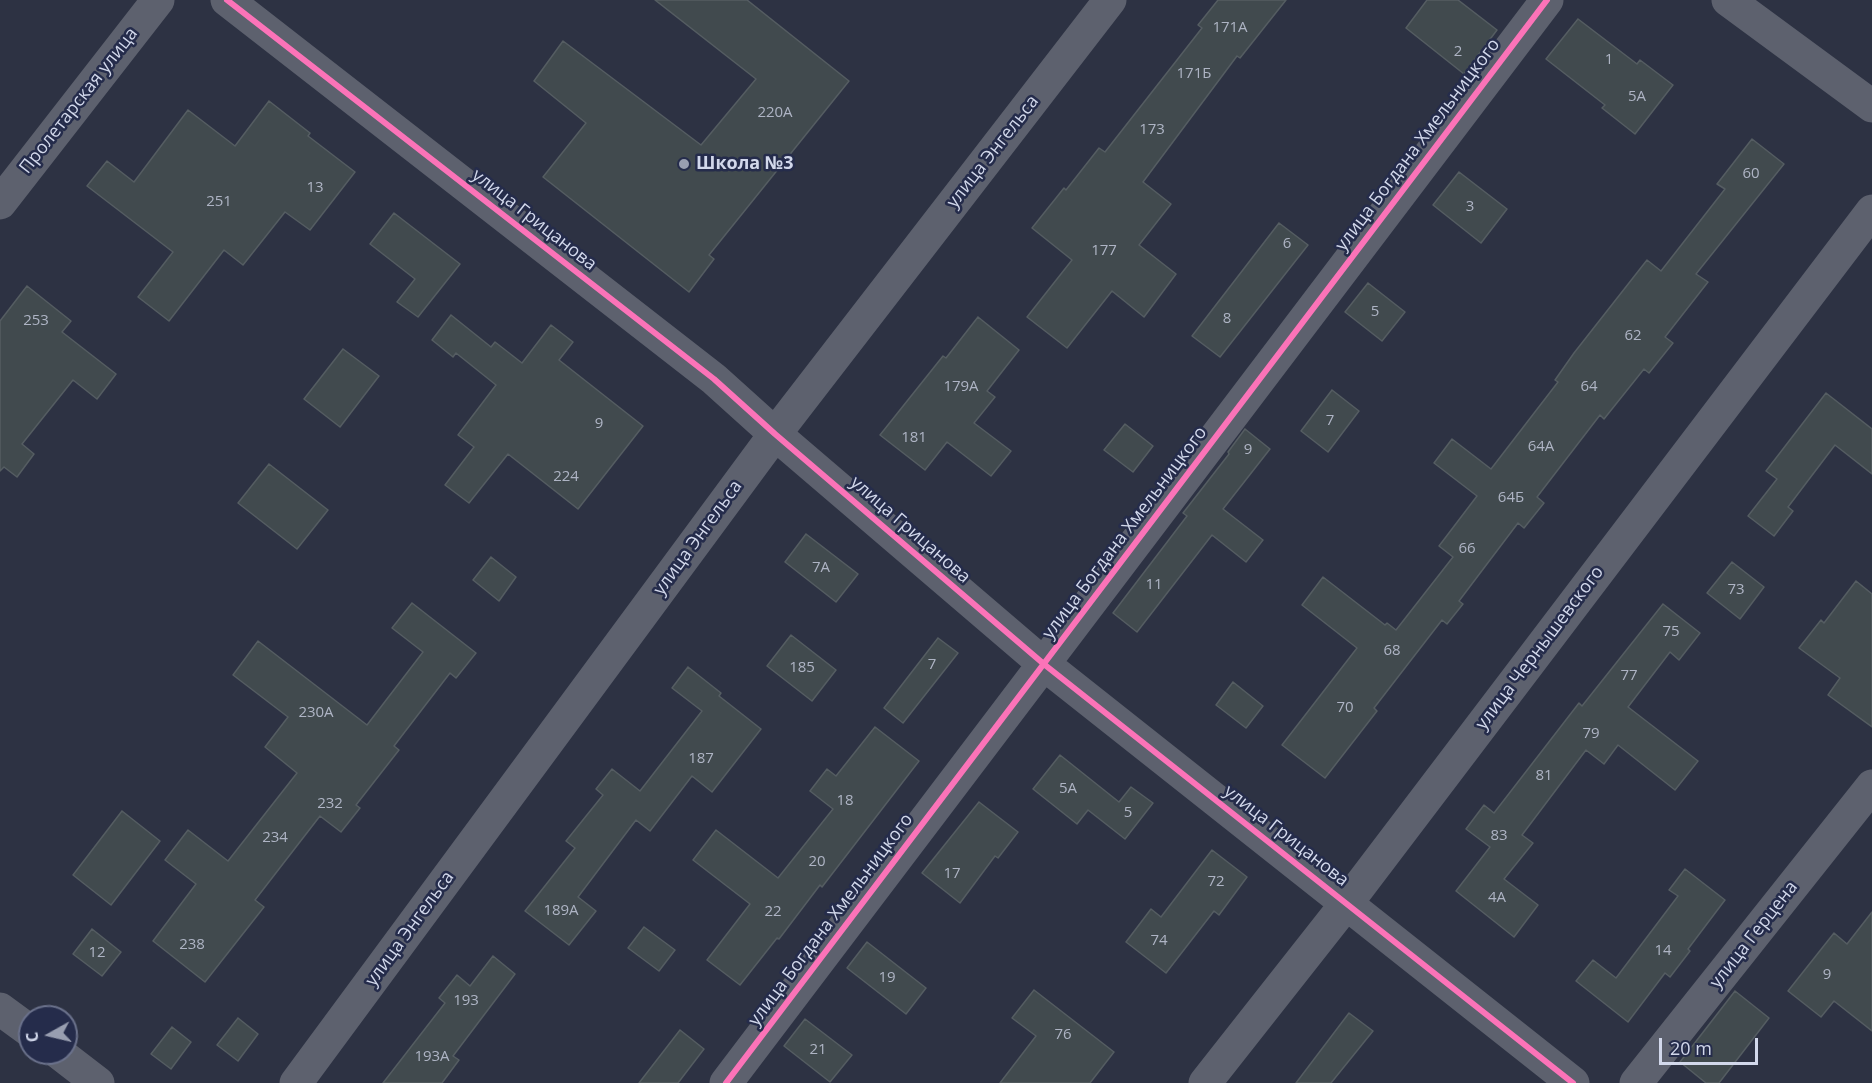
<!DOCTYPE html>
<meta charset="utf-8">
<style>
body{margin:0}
#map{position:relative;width:1872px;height:1083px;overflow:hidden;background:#2d3243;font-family:"Open Sans",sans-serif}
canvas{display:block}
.north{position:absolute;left:18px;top:1005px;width:60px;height:60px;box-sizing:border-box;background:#252c4b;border:2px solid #6a718b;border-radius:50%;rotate:262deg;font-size:16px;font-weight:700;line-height:24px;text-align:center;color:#d2d8eb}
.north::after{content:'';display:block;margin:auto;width:21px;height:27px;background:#989eb0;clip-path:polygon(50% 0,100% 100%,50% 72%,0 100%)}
.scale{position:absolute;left:1659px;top:1038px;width:99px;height:27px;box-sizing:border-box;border:3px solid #d2d8eb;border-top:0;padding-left:8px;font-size:18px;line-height:21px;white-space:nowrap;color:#d2d8eb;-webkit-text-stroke:4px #252c4b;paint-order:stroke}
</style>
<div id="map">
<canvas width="1872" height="1083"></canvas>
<div class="north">С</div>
<div class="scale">20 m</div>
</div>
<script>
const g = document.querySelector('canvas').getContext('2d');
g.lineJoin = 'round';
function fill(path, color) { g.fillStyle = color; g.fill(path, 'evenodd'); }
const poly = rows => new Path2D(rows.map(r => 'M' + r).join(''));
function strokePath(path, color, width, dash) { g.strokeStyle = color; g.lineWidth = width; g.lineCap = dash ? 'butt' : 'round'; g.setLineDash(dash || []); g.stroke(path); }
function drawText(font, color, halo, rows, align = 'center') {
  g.font = font + ' "Open Sans",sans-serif'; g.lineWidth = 5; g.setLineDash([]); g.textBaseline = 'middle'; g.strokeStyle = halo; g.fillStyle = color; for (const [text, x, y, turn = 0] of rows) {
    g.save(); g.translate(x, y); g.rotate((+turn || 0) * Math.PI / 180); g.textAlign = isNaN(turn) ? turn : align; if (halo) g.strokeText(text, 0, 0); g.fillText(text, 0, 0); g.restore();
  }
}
const building = poly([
 [655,0,747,0,849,81,709,255,714,259,689,292,543,177,586,123,534,81,563,41,701,145,756,79,655,0],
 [1218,0,1286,0,1240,58,1237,56,1143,182,1171,204,1139,245,1176,274,1144,317,1112,291,1067,348,1027,317,1072,260,1032,228,1064,188,1066,190,1099,148,1105,152,1202,28,1198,25,1218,0],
 [1427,0,1458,0,1497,30,1464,74,1406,28,1427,0],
 [1578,19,1637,64,1640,60,1673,85,1635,134,1602,108,1605,105,1546,59,1578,19],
 [269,101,310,133,308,136,355,172,310,230,285,212,243,265,224,250,169,321,138,297,173,252,87,186,107,161,134,182,188,110,235,146,269,101],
 [1752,139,1784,164,1696,274,1708,282,1665,337,1673,343,1649,373,1644,369,1604,419,1600,415,1537,497,1544,503,1524,528,1518,523,1459,601,1463,604,1447,624,1442,620,1374,708,1377,711,1325,778,1282,745,1357,648,1302,605,1323,577,1385,625,1387,623,1396,630,1453,557,1439,546,1477,496,1434,463,1452,439,1491,469,1558,382,1555,380,1574,353,1647,260,1661,271,1725,189,1717,184,1752,139],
 [1459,172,1507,209,1481,243,1433,205,1459,172],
 [394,213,460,264,418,317,397,302,415,279,370,244,394,213],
 [1279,223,1308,245,1220,357,1192,336,1279,223],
 [1368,283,1405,312,1382,341,1345,312,1368,283],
 [27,286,71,321,62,332,116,374,97,399,73,380,22,444,34,454,17,477,4,467,0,471,0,321,27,286],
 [451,315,491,347,495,342,522,363,551,325,573,342,559,360,643,426,578,509,508,454,469,503,445,485,474,447,458,435,496,385,456,353,453,357,432,340,451,315],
 [978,317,1019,350,987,391,995,397,974,423,1011,451,991,476,947,442,925,470,880,435,943,356,946,358,978,317],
 [343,349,379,376,340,427,304,399,343,349],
 [1332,390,1359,411,1328,452,1301,431,1332,390],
 [1826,393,1872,429,1872,474,1835,445,1788,507,1793,511,1774,536,1748,516,1777,479,1766,471,1826,393],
 [1125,424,1153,446,1133,472,1104,450,1125,424],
 [1245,429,1270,449,1223,509,1263,540,1246,562,1212,535,1137,632,1113,613,1187,516,1183,513,1229,454,1228,452,1245,429],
 [269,464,328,510,297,549,238,503,269,464],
 [806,534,858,574,836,602,785,562,806,534],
 [491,557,516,577,499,601,473,580,491,557],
 [1732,562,1764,587,1740,619,1707,593,1732,562],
 [1856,581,1872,594,1872,727,1828,695,1840,678,1799,648,1821,620,1824,623,1856,581],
 [412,603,476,653,456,678,450,673,394,746,399,750,356,805,360,808,341,832,320,816,255,900,264,907,205,982,153,941,196,884,165,860,188,830,228,861,297,773,265,747,288,717,233,675,258,641,367,725,423,652,392,628,412,603],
 [1663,604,1700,633,1679,660,1670,652,1628,707,1698,761,1675,790,1618,745,1604,764,1586,750,1522,835,1533,843,1504,879,1538,905,1514,937,1456,891,1490,847,1466,829,1484,805,1494,813,1579,703,1582,706,1663,604],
 [791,635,836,670,812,701,767,666,791,635],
 [938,638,958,653,903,723,884,708,938,638],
 [688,667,721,693,719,696,761,729,712,792,692,776,650,831,636,820,578,897,596,911,569,945,525,911,575,848,566,841,603,795,596,789,612,769,640,791,702,711,672,688,688,667],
 [1233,682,1263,706,1246,728,1216,705,1233,682],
 [875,727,919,761,822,887,820,885,779,939,777,938,740,985,707,960,750,904,693,860,716,830,778,878,833,809,810,791,827,769,836,776,875,727],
 [1060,755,1119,802,1131,787,1153,803,1125,839,1088,810,1077,824,1033,789,1060,755],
 [979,802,1018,832,998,858,995,856,960,903,922,873,979,802],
 [122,811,160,841,111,905,73,875,122,811],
 [1212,850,1247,877,1219,915,1214,911,1166,973,1126,942,1151,909,1161,917,1212,850],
 [1685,869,1725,900,1688,949,1690,951,1670,977,1665,973,1628,1022,1576,981,1593,960,1616,978,1678,896,1669,890,1685,869],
 [1872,912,1872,1031,1834,1001,1821,1017,1788,991,1834,933,1847,944,1872,912],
 [644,927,675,950,659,971,628,948,644,927],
 [92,929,121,952,102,976,73,954,92,929],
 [867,942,926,988,906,1014,847,968,867,942],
 [493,956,515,974,453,1056,459,1060,442,1083,383,1083,445,1003,439,998,457,975,470,986,493,956],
 [1034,990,1114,1052,1090,1083,1000,1083,1036,1036,1012,1018,1034,990],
 [1735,991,1769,1018,1719,1083,1706,1083,1680,1062,1735,991],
 [1349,1013,1373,1031,1331,1083,1296,1083,1349,1013],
 [238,1018,258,1034,238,1061,217,1045,238,1018],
 [805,1019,852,1055,830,1082,784,1046,805,1019],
 [172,1027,191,1042,171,1069,151,1054,172,1027],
 [680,1030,704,1049,678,1083,639,1083,680,1030]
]);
fill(building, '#414a4e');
strokePath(building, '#555d62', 1.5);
strokePath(poly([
 [227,0,714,379,775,434,1045,665,1573,1083],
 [1728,0,1872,106],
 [0,203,158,0],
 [0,1009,30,1031],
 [59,1053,98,1083],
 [296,1083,775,434,1110,0],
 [726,1083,1547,0],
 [1205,1083,1346,904,1872,211],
 [1636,1083,1872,786]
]), '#5d616e', 33);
strokePath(poly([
 [227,0,714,379,775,434,1045,665,1573,1083],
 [726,1083,1547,0]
]), '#fb73b8', 6);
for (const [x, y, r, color] of [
 [684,164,6,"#989eb0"]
]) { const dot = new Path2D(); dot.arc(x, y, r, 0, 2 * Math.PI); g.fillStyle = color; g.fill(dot); strokePath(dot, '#252c4b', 2); }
drawText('15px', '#aeb4c4', null, [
 ["171А",1230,28],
 ["2",1458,52],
 ["1",1609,60],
 ["171Б",1194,74],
 ["5А",1637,97],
 ["220А",775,113],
 ["173",1152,130],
 ["60",1751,174],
 ["13",315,188],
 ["251",219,202],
 ["3",1470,207],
 ["6",1287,244],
 ["177",1104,251],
 ["5",1375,312],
 ["8",1227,319],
 ["253",36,321],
 ["62",1633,336],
 ["179А",961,387],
 ["64",1589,387],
 ["7",1330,421],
 ["9",599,424],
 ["181",914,438],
 ["64А",1541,447],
 ["9",1248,450],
 ["224",566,477],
 ["64Б",1511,498],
 ["66",1467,549],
 ["7А",821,568],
 ["11",1154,585],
 ["73",1736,590],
 ["75",1671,632],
 ["68",1392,651],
 ["7",932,665],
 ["185",802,668],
 ["77",1629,676],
 ["70",1345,708],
 ["230А",316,713],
 ["79",1591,734],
 ["187",701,759],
 ["81",1544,776],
 ["5А",1068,789],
 ["18",845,801],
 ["232",330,804],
 ["5",1128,813],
 ["83",1499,836],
 ["234",275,838],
 ["20",817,862],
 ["17",952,874],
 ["72",1216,882],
 ["4А",1497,898],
 ["189А",561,911],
 ["22",773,912],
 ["74",1159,941],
 ["238",192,945],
 ["14",1663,951],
 ["12",97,953],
 ["9",1827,975],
 ["19",887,978],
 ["193",466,1001],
 ["76",1063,1035],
 ["21",818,1050],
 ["193А",432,1057]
]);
drawText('18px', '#d2d8eb', '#252c4b', [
 ["Пролетарская улица",79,101,-52],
 ["улица Богдана Хмельницкого",1418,145,-53],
 ["улица Энгельса",993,152,-52],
 ["улица Грицанова",534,220,38],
 ["улица Грицанова",910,530,41],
 ["улица Богдана Хмельницкого",1125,533,-53],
 ["улица Энгельса",698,538,-54],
 ["улица Чернышевского",1540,648,-53],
 ["улица Грицанова",1286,836,38],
 ["улица Богдана Хмельницкого",831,920,-53],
 ["улица Энгельса",410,929,-54],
 ["улица Герцена",1754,935,-52]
]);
drawText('bold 18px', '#d2d8eb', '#252c4b', [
 ["Школа №3",696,164]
], 'left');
</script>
